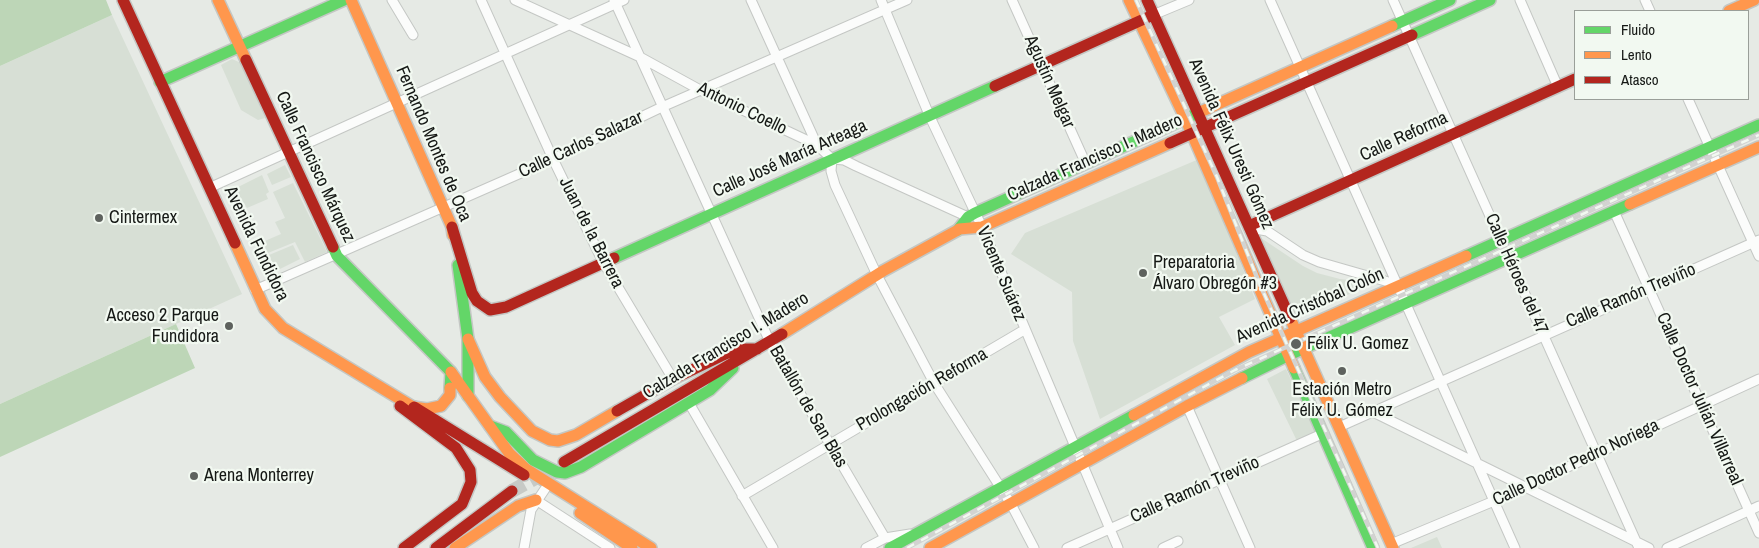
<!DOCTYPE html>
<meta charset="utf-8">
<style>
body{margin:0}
#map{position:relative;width:1759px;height:548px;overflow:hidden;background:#e6eae5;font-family:"Archivo Narrow",sans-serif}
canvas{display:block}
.legend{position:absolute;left:1574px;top:10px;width:175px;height:90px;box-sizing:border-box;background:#f2f9f1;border:1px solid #9a9f99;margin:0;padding:6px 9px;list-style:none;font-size:15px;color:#151815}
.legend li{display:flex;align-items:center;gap:10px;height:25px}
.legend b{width:25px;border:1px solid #9a9f99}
</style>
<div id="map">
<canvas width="1759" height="548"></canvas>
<ul class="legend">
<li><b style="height:6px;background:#63d668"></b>Fluido</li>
<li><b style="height:6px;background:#ff974d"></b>Lento</li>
<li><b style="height:6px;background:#b3261e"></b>Atasco</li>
</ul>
</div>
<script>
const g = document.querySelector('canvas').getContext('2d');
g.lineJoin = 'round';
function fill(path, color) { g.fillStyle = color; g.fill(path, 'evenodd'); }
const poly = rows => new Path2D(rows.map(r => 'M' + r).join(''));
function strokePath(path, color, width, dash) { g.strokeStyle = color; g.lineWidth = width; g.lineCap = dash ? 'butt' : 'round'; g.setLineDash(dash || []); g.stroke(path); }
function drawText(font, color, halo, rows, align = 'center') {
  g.font = font + ' "Archivo Narrow",sans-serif'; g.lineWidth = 4.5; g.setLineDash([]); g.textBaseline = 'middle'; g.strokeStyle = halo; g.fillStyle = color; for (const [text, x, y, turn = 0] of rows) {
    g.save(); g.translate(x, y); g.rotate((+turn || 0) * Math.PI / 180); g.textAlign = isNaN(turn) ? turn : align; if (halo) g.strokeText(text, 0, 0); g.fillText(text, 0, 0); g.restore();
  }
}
fill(poly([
 [112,15,242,294,0,404,0,66],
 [232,59,241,63,265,118,258,120,241,110,221,65],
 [1199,159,1255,299,1219,317,1235,345,1100,419,1073,341,1072,292,1011,254,1025,233],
 [285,165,291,177,272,185,267,174],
 [262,175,269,192,266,194,268,199,247,208,244,203,240,204,232,190],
 [293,183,327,252,305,262,295,242,263,255,258,244,281,234,275,222,285,218,273,192],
 [1261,238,1303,266,1317,273,1340,279,1373,283,1296,319],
 [293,245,300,259,276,271,269,255],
 [1286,369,1316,433,1297,441,1267,379],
 [1437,537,1442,548,1411,548]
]), '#d7dfd5');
fill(poly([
 [0,0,106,0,112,15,0,66],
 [176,324,195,368,0,457,0,404]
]), '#bdd6b7');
strokePath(poly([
 [512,491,548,471]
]), '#c7cac6', 14, [14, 7]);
const street = poly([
 [392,0,413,35],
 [481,0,553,159,603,262,673,379],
 [515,0,640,57,702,91,817,145,832,159,844,160,856,166,968,217],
 [614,0,770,342,885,538],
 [751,0,817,145],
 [881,0,930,117,982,227,1118,548],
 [1012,0,1086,164],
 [1270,0,1515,548],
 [1393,0,1639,548],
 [1520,0,1558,87],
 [1645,0,1650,11],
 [1153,15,1189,0],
 [1688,99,1759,256],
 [832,159,831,171,835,185,877,275,934,383,1011,504,1034,548],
 [209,188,624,0],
 [1614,211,1759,533],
 [1250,228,1267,231,1303,255,1319,262,1399,285],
 [255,290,553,159,662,107,907,0],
 [689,403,773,548],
 [1187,406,1250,548],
 [1373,412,1649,548],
 [1339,427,1759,240],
 [742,496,1024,330],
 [536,500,610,548],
 [1391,544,1494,501,1759,379],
 [524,548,531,510,545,489],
 [866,548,885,538,910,534],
 [1067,548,1324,433],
 [1163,548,1178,541],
 [1667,548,1759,506]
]);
const fast = poly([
 [1392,26,1450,0],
 [1412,35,1490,0],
 [160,82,344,0],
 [958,230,968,217,975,213,1198,113],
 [333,247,337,256,451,372,450,388],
 [1466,256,1759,125],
 [614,258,995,86],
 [458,265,468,339,468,396],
 [1294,368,1373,548],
 [1242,378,1289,355,1630,204],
 [490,426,506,432,533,460,557,472,565,473,581,467,710,390,733,368],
 [890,548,1134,415]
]);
const slow = poly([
 [218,0,246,60],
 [351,0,452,227,453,235],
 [1129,0,1186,120,1294,368],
 [1729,11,1754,0],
 [1198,113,1392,26],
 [1630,204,1759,147],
 [959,229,982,227,1170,143],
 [235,243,265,309,283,328,413,407,427,409,441,406,450,395,450,388],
 [1290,318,1393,548],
 [782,334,883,271,958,230],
 [468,339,485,377,500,397,532,431,550,440,558,441,576,435,617,411],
 [451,372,509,453,526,469,651,548],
 [1134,415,1249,352,1466,256],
 [580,513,632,548],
 [455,548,518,506,536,500],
 [930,548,1187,406,1242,378]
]);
const jam = poly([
 [123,0,235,243],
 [1147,0,1290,318],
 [246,60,333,247],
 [995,86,1153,15],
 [1170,143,1412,35],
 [1249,226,1575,79],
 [452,227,472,293,477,301,490,310,506,307,614,258],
 [400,406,456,448,470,470,471,482,462,504,404,548],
 [414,407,524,475],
 [617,411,673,379,721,356,737,349,757,349],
 [564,462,782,334],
 [436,548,512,491]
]);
strokePath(street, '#c4c7c4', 11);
strokePath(fast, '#c4c7c4', 14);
strokePath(slow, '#c4c7c4', 14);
strokePath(jam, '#c4c7c4', 14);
strokePath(street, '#fbfcfb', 9);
strokePath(fast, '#63d668', 11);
strokePath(slow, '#ff974d', 11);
strokePath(jam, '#b3261e', 11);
const rail = poly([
 [1136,0,1217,177,1258,280,1378,548],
 [907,548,1235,370,1759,135]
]);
strokePath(rail, '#d2d3d1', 4.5);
strokePath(rail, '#f2f9f1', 2.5, [8]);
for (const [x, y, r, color] of [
 [99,218,5,"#5e625e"],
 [1143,273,5,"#5e625e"],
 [229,326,5,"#5e625e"],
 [1296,344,6,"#5e625e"],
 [1342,371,5,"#5e625e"],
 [194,476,5,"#5e625e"]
]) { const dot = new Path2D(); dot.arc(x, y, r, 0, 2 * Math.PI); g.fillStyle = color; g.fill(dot); strokePath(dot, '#f2f9f1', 2); }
drawText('18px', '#151815', '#f2f9f1', [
 ["Agustín Melgar",1049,82,66],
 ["Antonio Coello",742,109,26],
 ["Calle Reforma",1404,137,-25],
 ["Fernando Montes de Oca",433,144,67],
 ["Avenida Félix Uresti Gómez",1231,144,66],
 ["Calle Carlos Salazar",581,145,-25],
 ["Calzada Francisco I. Madero",1095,158,-24],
 ["Calle José María Arteaga",790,159,-24],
 ["Calle Francisco Márquez",315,167,65],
 ["Juan de la Barrera",591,233,63],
 ["Avenida Fundidora",256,244,64],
 ["Vicente Suárez",1001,274,67],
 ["Calle Héroes del 47",1516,274,66],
 ["Calle Ramón Treviño",1631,296,-23],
 ["Avenida Cristóbal Colón",1310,306,-24],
 ["Calzada Francisco I. Madero",726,346,-31],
 ["Prolongación Reforma",922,390,-30],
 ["Calle Doctor Julián Villarreal",1699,399,66],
 ["Batallón de San Blas",808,407,60],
 ["Calle Doctor Pedro Noriega",1576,463,-25],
 ["Calle Ramón Treviño",1195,490,-24]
]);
drawText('18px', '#151815', '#f2f9f1', [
 ["Cintermex",109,218],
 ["Preparatoria",1153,263],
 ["Álvaro Obregón #3",1153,284],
 ["Acceso 2 Parque",219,316,"right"],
 ["Fundidora",219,337,"right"],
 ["Félix U. Gomez",1307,344],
 ["Estación Metro",1342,390,"center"],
 ["Félix U. Gómez",1342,411,"center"],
 ["Arena Monterrey",204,476]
], 'left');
</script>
